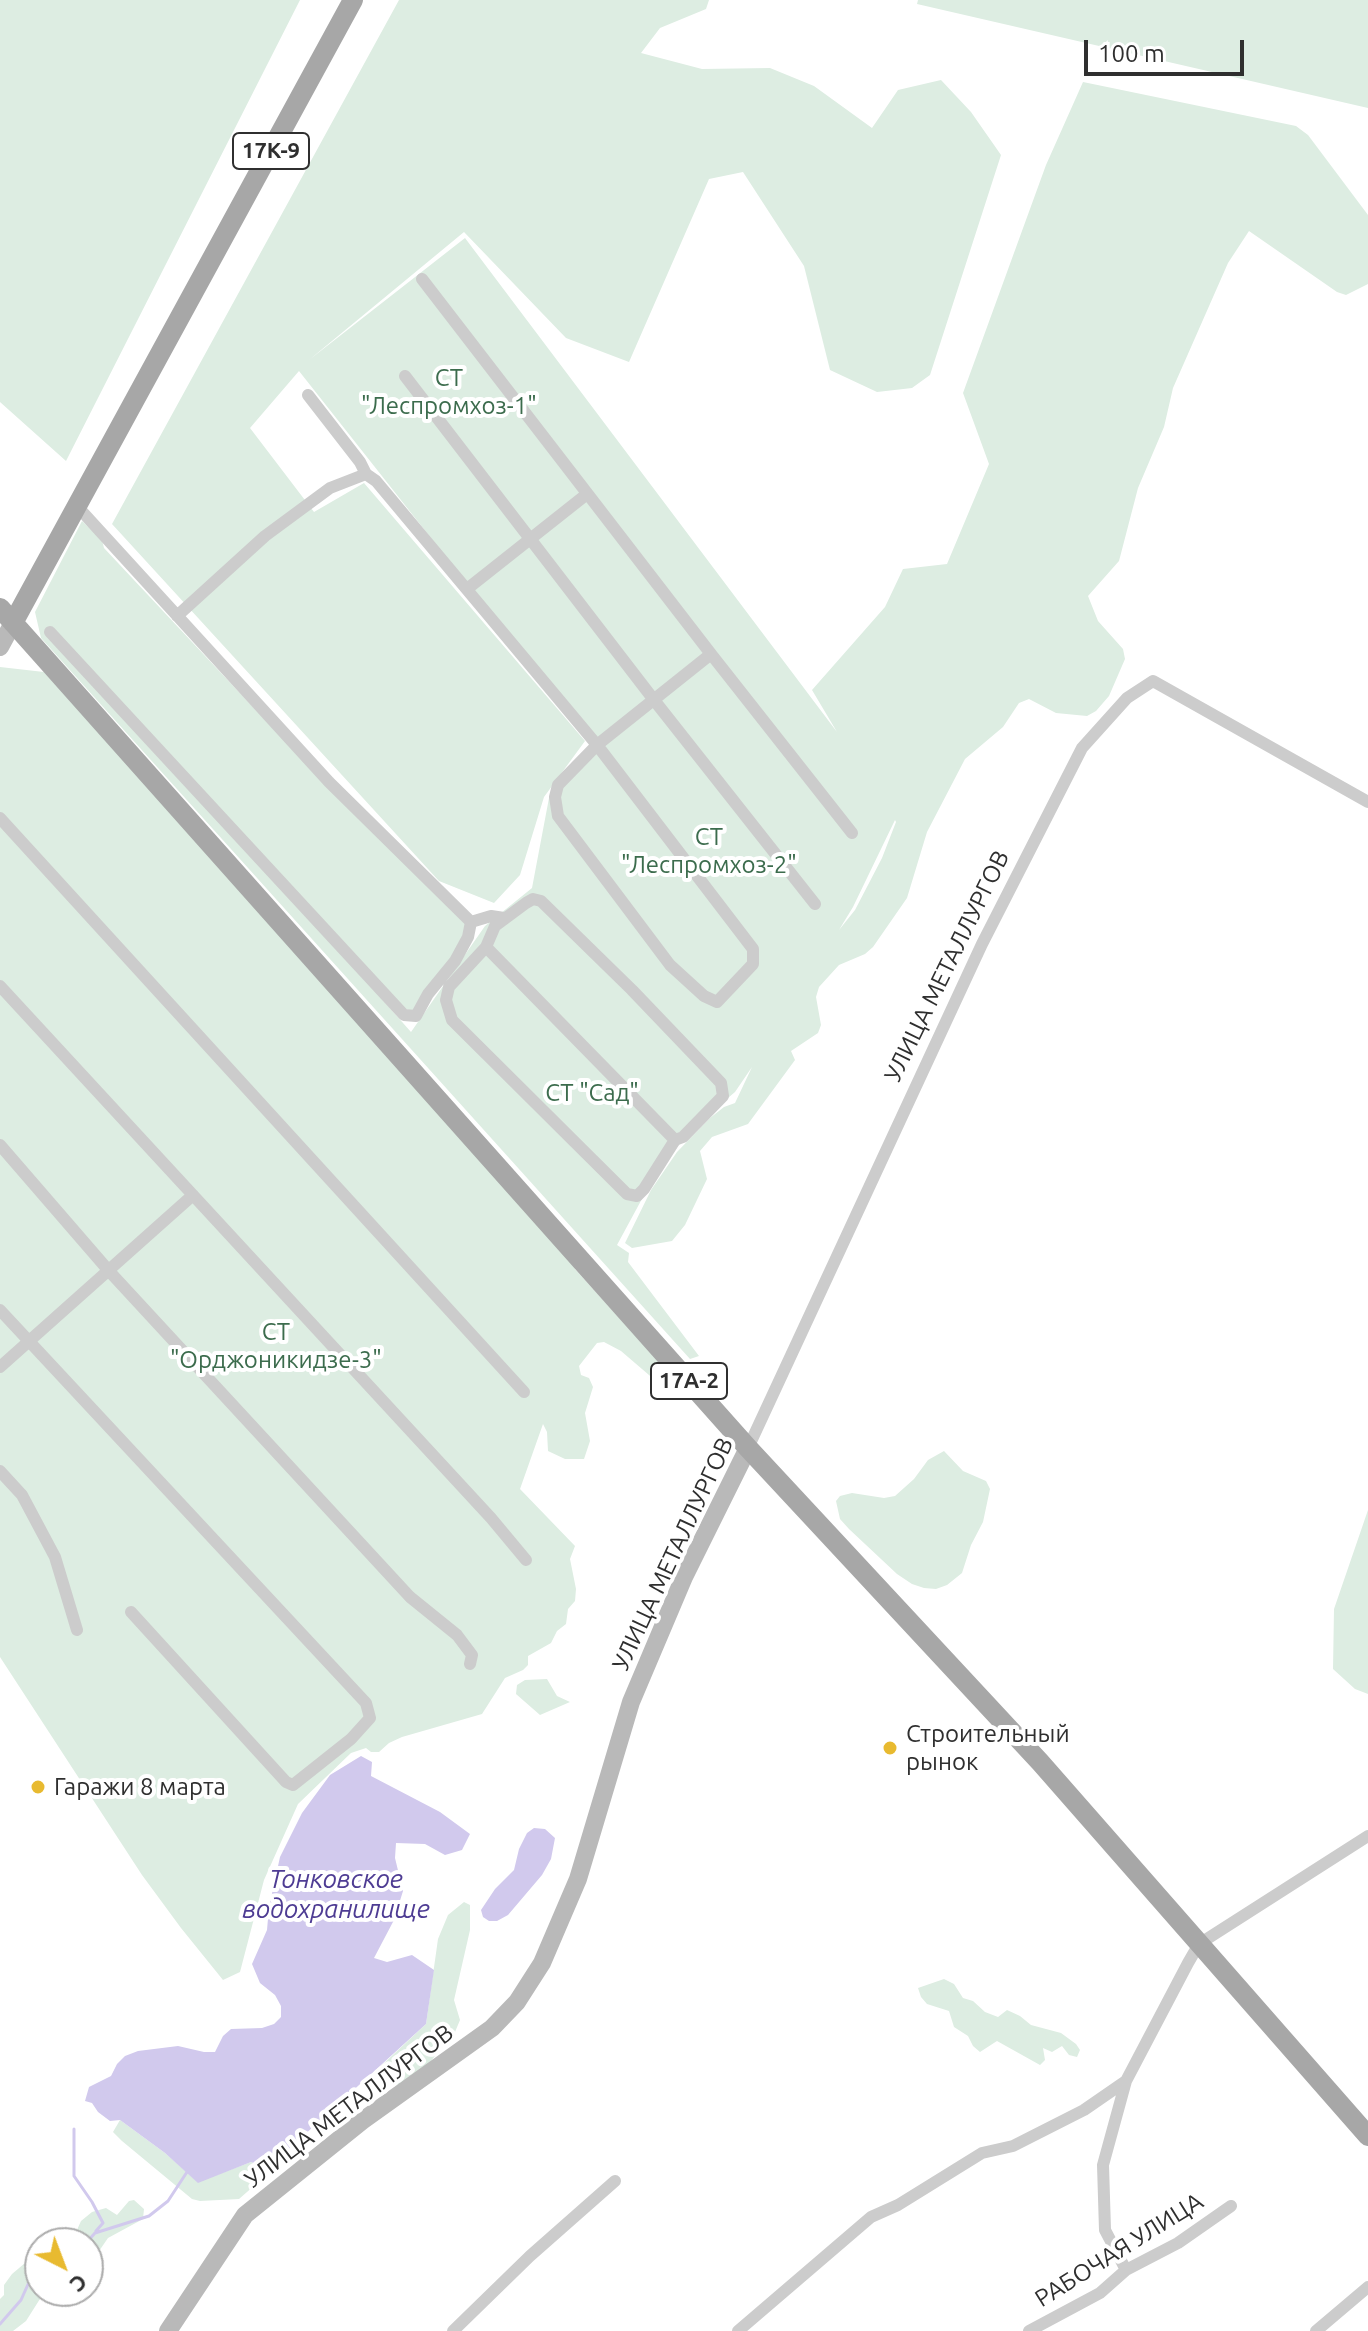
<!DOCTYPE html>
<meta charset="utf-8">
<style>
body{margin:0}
#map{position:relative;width:1368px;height:2331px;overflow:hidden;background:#fff;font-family:Ubuntu,sans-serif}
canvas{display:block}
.north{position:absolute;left:24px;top:2227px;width:80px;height:80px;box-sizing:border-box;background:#fff;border:2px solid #acacac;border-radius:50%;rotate:138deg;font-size:22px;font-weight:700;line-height:32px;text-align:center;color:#2f2f2f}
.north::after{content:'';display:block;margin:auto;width:28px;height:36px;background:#e8ba30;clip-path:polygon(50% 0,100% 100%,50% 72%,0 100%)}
.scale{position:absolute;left:1084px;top:40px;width:160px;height:36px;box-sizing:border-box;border:4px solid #2f2f2f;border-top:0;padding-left:10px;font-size:24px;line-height:28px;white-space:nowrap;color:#2f2f2f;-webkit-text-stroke:6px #fff;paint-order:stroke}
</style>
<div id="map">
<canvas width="1368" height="2331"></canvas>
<div class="north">С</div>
<div class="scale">100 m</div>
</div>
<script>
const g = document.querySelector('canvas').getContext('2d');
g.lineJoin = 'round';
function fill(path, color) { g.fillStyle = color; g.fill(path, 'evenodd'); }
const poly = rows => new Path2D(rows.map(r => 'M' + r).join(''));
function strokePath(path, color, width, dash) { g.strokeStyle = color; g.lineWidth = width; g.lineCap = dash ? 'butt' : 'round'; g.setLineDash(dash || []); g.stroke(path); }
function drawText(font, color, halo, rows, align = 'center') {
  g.font = font + ' Ubuntu,sans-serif'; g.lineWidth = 8; g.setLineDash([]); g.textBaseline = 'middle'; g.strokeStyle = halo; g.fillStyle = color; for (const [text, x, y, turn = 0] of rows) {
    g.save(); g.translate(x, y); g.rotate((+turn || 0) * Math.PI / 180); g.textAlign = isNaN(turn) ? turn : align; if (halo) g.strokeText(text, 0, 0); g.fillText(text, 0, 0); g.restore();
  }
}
fill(poly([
 [0,0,300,0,66,461,0,402],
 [399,0,709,0,706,9,660,28,641,53,702,69,770,68,814,86,872,128,898,90,941,80,971,112,1001,155,930,375,912,388,877,392,830,370,804,266,743,172,709,179,629,362,566,338,464,232,309,360,465,238,837,732,812,690,885,607,903,569,947,564,989,464,963,393,1046,165,1083,82,1296,126,1308,135,1368,215,1368,284,1346,295,1337,292,1249,231,1228,263,1173,388,1164,427,1138,488,1119,561,1088,596,1098,621,1123,649,1125,659,1109,696,1096,711,1087,716,1056,713,1029,699,1019,703,1003,727,965,759,927,832,907,898,873,947,865,954,839,965,819,987,816,997,821,1025,818,1033,791,1051,795,1060,748,1124,712,1137,700,1151,707,1179,685,1225,672,1241,632,1248,625,1243,651,1190,677,1152,710,1118,724,1107,735,1103,752,1067,735,1092,708,1115,678,1146,643,1197,617,1245,629,1253,628,1262,699,1356,690,1359,41,638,35,612,82,521,102,540,104,548,325,784,465,923,465,935,451,959,414,1011,405,1009,136,722,411,1032,485,926,532,888,549,798,596,747,299,371,250,428,314,512,364,483,585,741,544,797,520,875,494,903,439,881,112,524],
 [895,820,896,822,882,858,855,910,839,930,853,907],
 [918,0,1368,0,1368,108,917,4],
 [0,667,44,672,574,1261,575,1269,668,1372,656,1381,621,1351,604,1342,597,1343,579,1366,581,1375,589,1378,593,1387,585,1413,590,1441,584,1459,565,1459,548,1451,547,1432,543,1424,520,1489,575,1546,570,1559,576,1589,575,1601,568,1609,566,1624,557,1631,551,1643,528,1656,528,1665,523,1670,505,1678,482,1714,402,1737,389,1743,379,1752,371,1752,366,1748,351,1753,298,1804,264,1880,240,1972,223,1980,181,1928,142,1875,0,1657],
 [944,1451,963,1471,986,1481,990,1489,983,1522,971,1545,962,1573,947,1585,936,1589,924,1588,912,1584,897,1574,849,1529,840,1519,836,1501,840,1496,852,1493,884,1498,895,1496,914,1479,928,1460],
 [1368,1510,1368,1694,1355,1689,1333,1669,1334,1609],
 [547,1679,557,1696,570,1702,540,1715,516,1694,517,1685,525,1680],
 [464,1902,470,1905,470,1930,454,2000,460,2020,455,2032,430,2062,401,2087,394,2085,388,2071,381,2066,426,2024,438,1939,448,1915],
 [944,1979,954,1984,963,1998,973,2001,985,2012,998,2017,1007,2010,1020,2016,1031,2025,1061,2033,1076,2044,1080,2050,1077,2057,1069,2055,1062,2046,1052,2052,1043,2048,1045,2060,1040,2065,997,2041,980,2052,973,2046,968,2036,954,2027,949,2011,927,2004,921,1997,918,1988],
 [120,2120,165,2153,198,2182,251,2162,268,2168,255,2185,239,2199,200,2201,192,2199,122,2141,113,2132],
 [134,2200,144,2209,143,2219,108,2238,97,2254,88,2259,88,2243,71,2243,81,2221,92,2212,106,2208,117,2215,129,2201],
 [40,2259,40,2291,45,2291,26,2321,13,2331,0,2331,0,2299,4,2295,4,2285,12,2274,25,2263]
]), '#ddede2');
fill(poly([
 [361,1756,372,1762,371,1776,440,1812,470,1834,462,1850,445,1855,425,1844,396,1843,395,1858,403,1891,394,1920,374,1958,387,1962,412,1955,434,1970,426,2024,268,2168,251,2162,198,2183,165,2153,120,2120,110,2121,98,2112,92,2103,85,2101,89,2087,111,2076,117,2064,125,2056,138,2051,178,2046,204,2052,215,2052,223,2036,231,2029,262,2028,274,2024,281,2017,281,2006,275,1995,260,1983,252,1964,267,1930,269,1907,280,1857,302,1813,330,1775],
 [534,1828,545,1829,555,1838,551,1859,542,1875,508,1915,497,1921,489,1921,483,1917,481,1910,495,1889,514,1870,519,1849,527,1833]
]), '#d1c9ed');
strokePath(poly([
 [74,2129,74,2176,92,2202,103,2223,96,2231],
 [86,2243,95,2233,149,2216,168,2201,187,2172],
 [0,2324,21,2300,34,2271,40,2269]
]), '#d1c9ed', 3);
strokePath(poly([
 [422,279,711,654],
 [405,376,654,700,815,904],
 [308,395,360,462,366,474],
 [467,589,587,494],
 [177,616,265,536,330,488,366,474,376,481,597,745,558,785,555,797,558,816,670,965,704,996,717,1002,753,964,753,949,597,745,711,654,852,833],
 [50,632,404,1015,416,1016,428,994,455,961,468,937,471,922,329,782,77,506],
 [0,818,524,1392],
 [471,922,491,916,504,918],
 [486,947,675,1140,683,1137,723,1096,721,1083,632,990,541,901,533,899,526,903,495,926,486,947,449,987,446,1000,452,1020,627,1194,637,1196,644,1189,675,1140],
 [0,986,491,1518,526,1560],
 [0,1145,109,1271,410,1597,457,1635,472,1655,470,1664],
 [0,1310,366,1703,370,1718,351,1739,293,1785,286,1782,131,1612],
 [0,1367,193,1195],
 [748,1448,982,944,1082,748,1127,698,1153,681,1368,802],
 [0,1471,22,1495,55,1557,77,1630],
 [1126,2270,1105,2230,1103,2165,1126,2081,1188,1963,1199,1944,1368,1836],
 [453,2331,530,2256,615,2181],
 [738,2331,871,2217,898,2205,982,2153,1013,2146,1084,2110,1126,2081],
 [1029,2331,1100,2293,1126,2270,1178,2243,1231,2206],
 [1316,2331,1368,2287]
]), '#ccc', 12);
strokePath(poly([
 [0,647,13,623],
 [168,2331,245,2215,362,2121,492,2028,517,2002,542,1963,578,1879,631,1702,684,1577,748,1448]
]), '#b9b9b9', 18);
strokePath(poly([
 [0,608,748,1448,1040,1762,1368,2136],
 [13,623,353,0]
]), '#a7a7a7', 20);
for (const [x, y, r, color] of [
 [890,1748,8,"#e8ba30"],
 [38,1787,8,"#e8ba30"]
]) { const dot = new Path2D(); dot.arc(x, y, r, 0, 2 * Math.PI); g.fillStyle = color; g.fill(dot); strokePath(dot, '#fff', 3); }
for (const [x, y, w] of [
 [271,151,76],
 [689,1381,76]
]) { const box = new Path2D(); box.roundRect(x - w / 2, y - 18, w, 36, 6); g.fillStyle = '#fff'; g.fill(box); strokePath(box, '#2f2f2f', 2); }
drawText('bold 22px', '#2f2f2f', null, [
 ["17К-9",271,151],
 ["17А-2",689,1381]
]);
drawText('24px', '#3c6c4d', '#fff', [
 ["СТ",449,378],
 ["\"Леспромхоз-1\"",449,406],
 ["СТ",709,837],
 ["\"Леспромхоз-2\"",709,865],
 ["СТ \"Сад\"",592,1093],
 ["СТ",276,1332],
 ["\"Орджоникидзе-3\"",276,1360]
]);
drawText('24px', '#2f2f2f', '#fff', [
 ["УЛИЦА МЕТАЛЛУРГОВ",947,966,-64],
 ["УЛИЦА МЕТАЛЛУРГОВ",673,1554,-65],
 ["УЛИЦА МЕТАЛЛУРГОВ",349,2106,-37],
 ["РАБОЧАЯ УЛИЦА",1119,2250,-32]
]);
drawText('24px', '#2f2f2f', '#fff', [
 ["Строительный",906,1734],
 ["рынок",906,1762],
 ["Гаражи 8 марта",54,1787]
], 'left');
drawText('italic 26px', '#4e3c93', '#fff', [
 ["Тонковское",336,1879],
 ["водохранилище",336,1909]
]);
</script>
